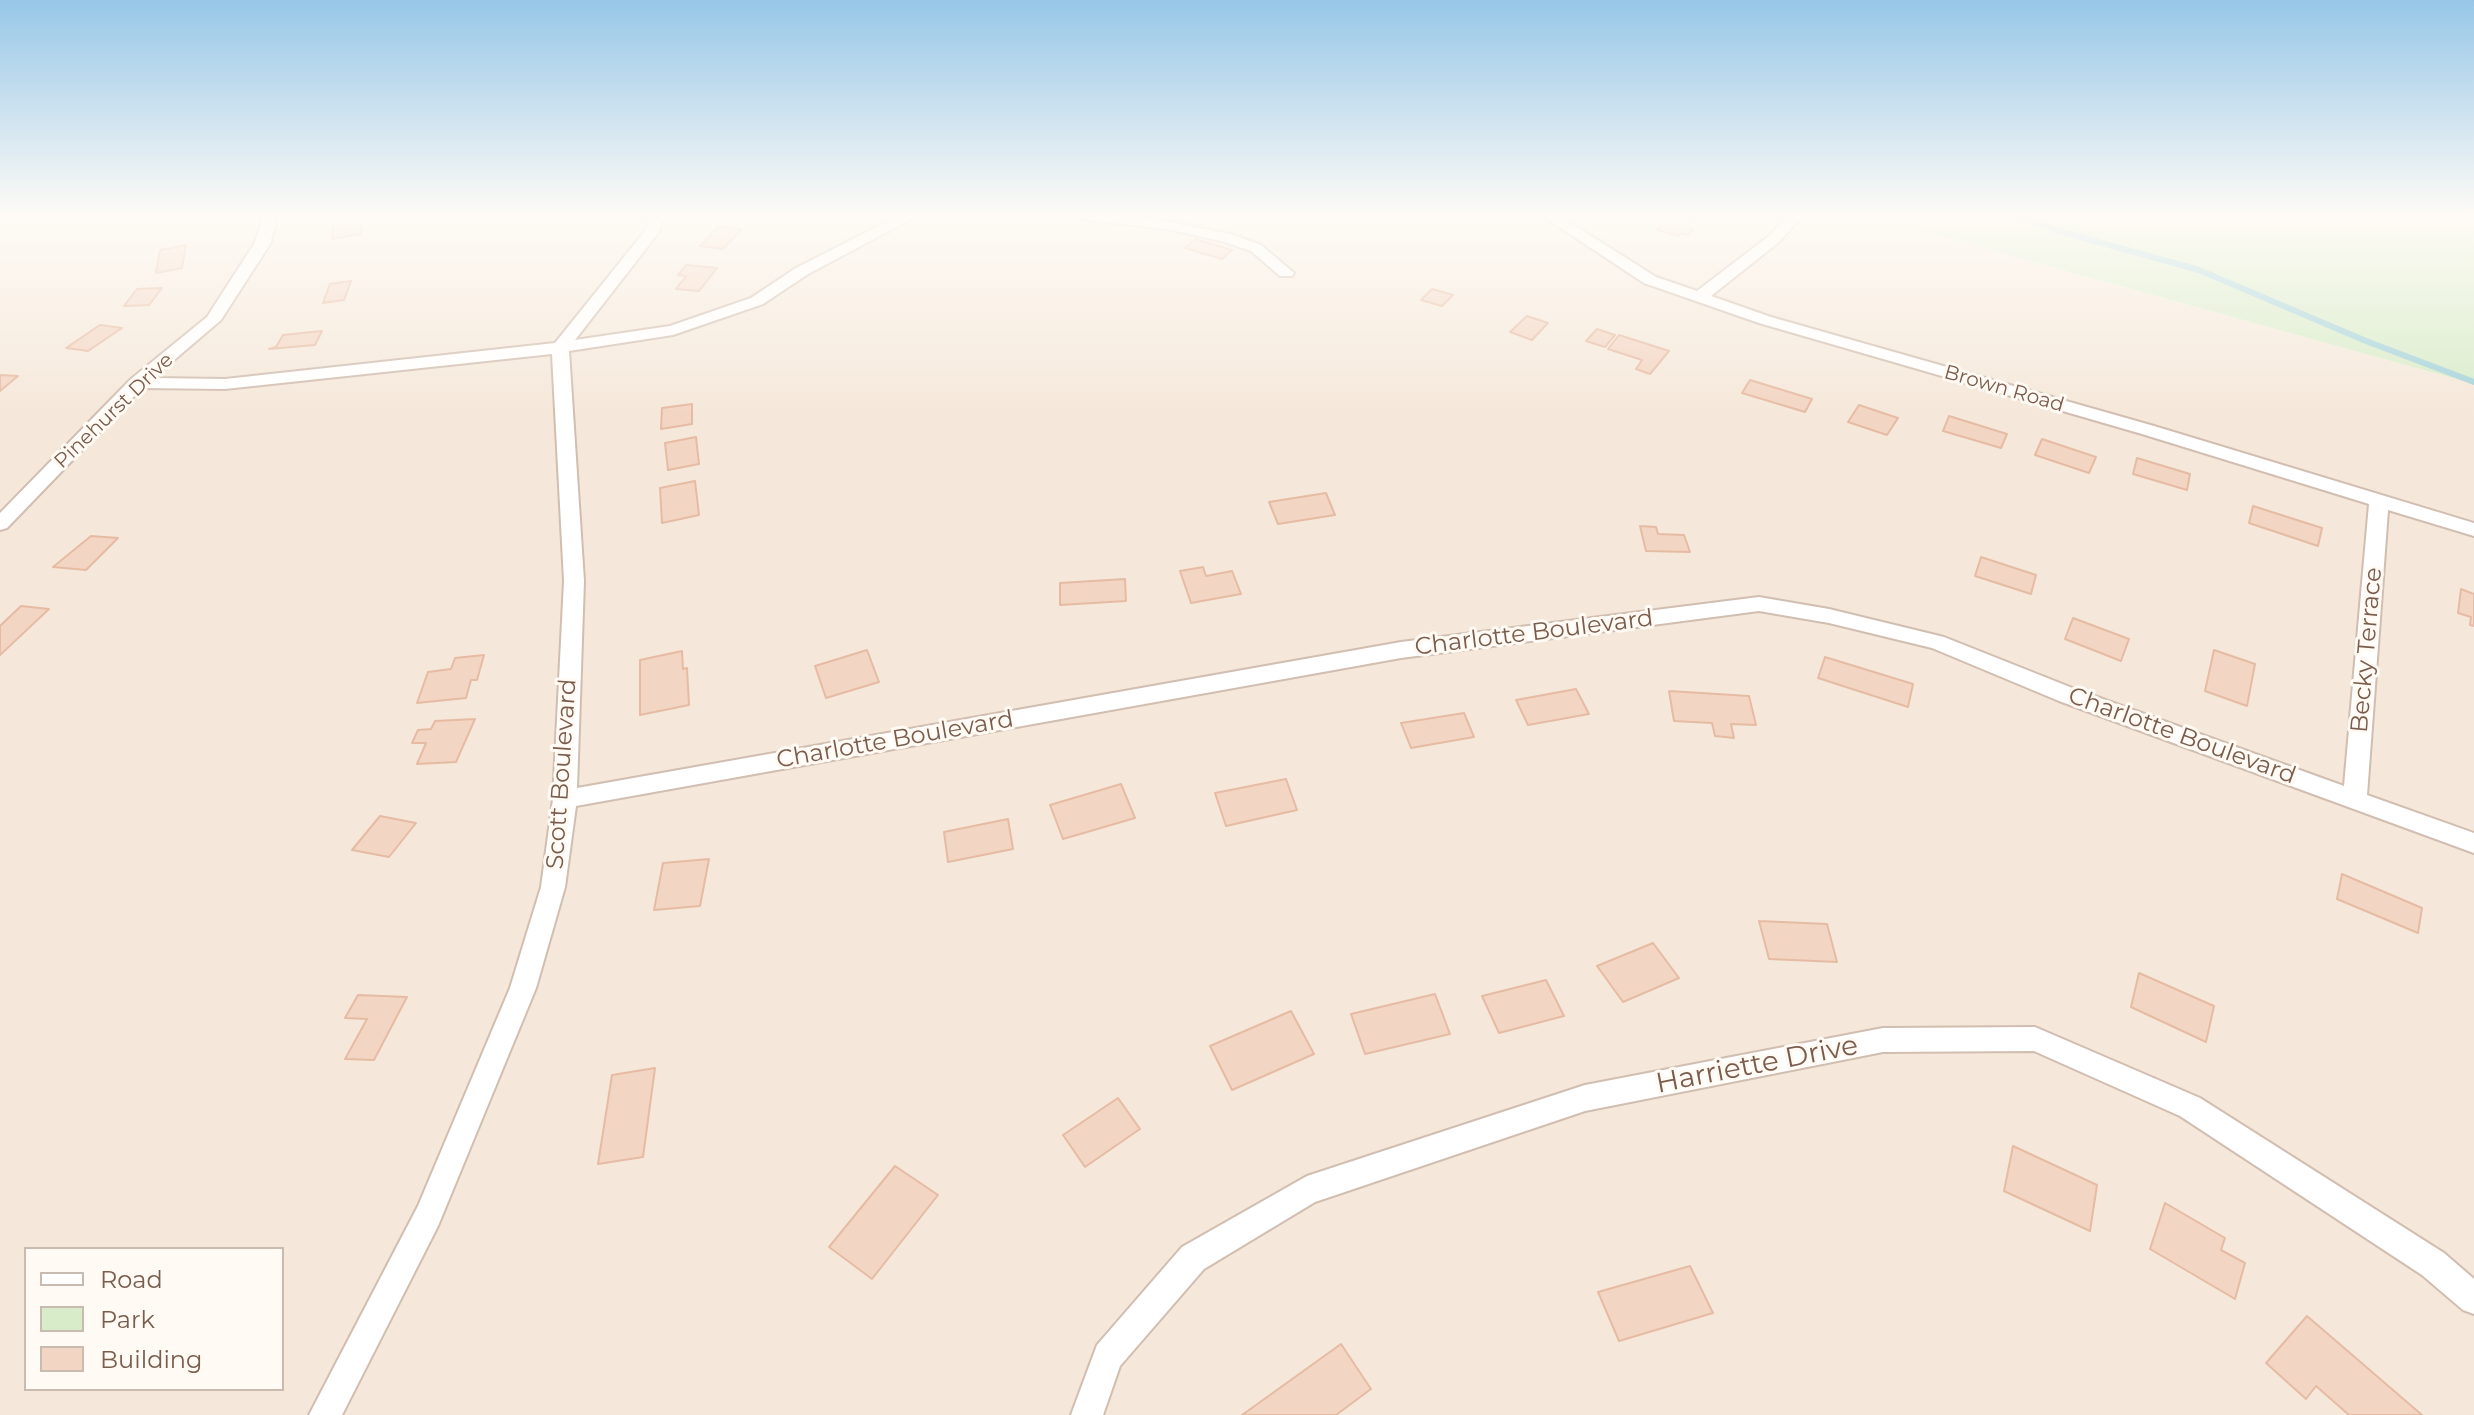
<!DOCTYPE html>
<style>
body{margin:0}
#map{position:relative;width:2474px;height:1415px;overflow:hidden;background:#fdf6ec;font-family:Montserrat,sans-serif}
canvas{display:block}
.legend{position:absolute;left:24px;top:1247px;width:260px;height:144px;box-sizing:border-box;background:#fffaf3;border:2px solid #cabbb1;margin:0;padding:10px 14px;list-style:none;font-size:24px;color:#7a5c4d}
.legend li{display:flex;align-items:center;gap:16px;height:40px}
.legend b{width:40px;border:2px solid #cabbb1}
</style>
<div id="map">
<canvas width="2474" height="1415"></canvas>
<ul class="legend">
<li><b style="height:10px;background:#fff"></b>Road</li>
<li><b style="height:22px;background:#d8ecc9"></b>Park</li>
<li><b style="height:22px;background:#f3d5c3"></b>Building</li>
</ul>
</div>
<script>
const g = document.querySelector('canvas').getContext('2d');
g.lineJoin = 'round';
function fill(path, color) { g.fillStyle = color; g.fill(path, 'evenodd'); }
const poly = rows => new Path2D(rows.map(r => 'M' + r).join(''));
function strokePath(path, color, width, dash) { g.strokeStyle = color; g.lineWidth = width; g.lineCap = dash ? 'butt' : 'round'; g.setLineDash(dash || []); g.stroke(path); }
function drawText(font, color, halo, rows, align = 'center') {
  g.font = font + ' Montserrat,sans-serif'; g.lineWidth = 6; g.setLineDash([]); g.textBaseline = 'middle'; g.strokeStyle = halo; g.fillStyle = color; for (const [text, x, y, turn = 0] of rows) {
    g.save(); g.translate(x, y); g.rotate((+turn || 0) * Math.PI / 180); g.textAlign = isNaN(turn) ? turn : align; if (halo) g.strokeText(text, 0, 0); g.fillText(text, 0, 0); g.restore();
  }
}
fill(poly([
 [0,215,1864,215,2474,384,2474,1415,0,1415],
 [26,1249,282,1249,282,1389,26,1389]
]), '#f5e8da');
fill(poly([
 [1864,215,2474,215,2474,384]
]), '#d8ecc9');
strokePath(poly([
 [2018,215,2059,231,2199,270,2366,341,2474,382]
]), '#a5d3da', 6);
const building = poly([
 [362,215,361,234,332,239,334,218,362,215],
 [1669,215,1693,218,1686,227,1693,229,1688,235,1681,233,1679,236,1657,230,1669,215],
 [719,226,742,229,723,249,700,246,719,226],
 [1195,239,1232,250,1222,259,1185,248,1195,239],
 [186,245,182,268,156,273,160,250,186,245],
 [686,265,717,268,699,291,676,289,686,276,678,275,686,265],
 [351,281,344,300,323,303,330,284,351,281],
 [162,288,149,305,124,306,137,289,162,288],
 [1432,289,1453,295,1442,306,1421,300,1432,289],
 [1527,316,1548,323,1532,340,1510,332,1527,316],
 [100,325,122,328,88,351,66,348,100,325],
 [1597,329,1615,335,1605,347,1586,341,1597,329],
 [322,331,315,345,269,349,276,347,283,335,322,331],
 [1619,335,1669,351,1650,374,1636,369,1642,360,1608,349,1619,335],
 [0,375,18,376,0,391,0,375],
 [1750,380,1812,399,1805,412,1742,393,1750,380],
 [692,404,692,424,661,429,662,408,692,404],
 [1859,405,1898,418,1887,435,1848,422,1859,405],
 [1949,416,2007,434,2001,448,1943,431,1949,416],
 [696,437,699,464,668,470,665,443,696,437],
 [2042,439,2096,457,2089,473,2035,455,2042,439],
 [2137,458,2190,474,2187,490,2133,474,2137,458],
 [695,481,699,515,662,523,660,488,695,481],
 [1326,493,1335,515,1278,524,1269,502,1326,493],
 [2253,506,2322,528,2318,546,2249,523,2253,506],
 [1640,526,1656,527,1658,534,1684,535,1690,552,1646,551,1640,526],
 [91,536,118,538,86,570,53,567,91,536],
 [1981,557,2036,575,2031,594,1975,576,1981,557],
 [1203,567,1206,576,1232,571,1241,594,1191,603,1180,571,1203,567],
 [1125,579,1126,601,1060,605,1060,583,1125,579],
 [2461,589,2474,594,2474,626,2470,625,2471,617,2458,613,2461,589],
 [21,606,49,609,0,655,0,626,21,606],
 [2073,618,2129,639,2121,661,2065,639,2073,618],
 [867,650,879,682,826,698,815,666,867,650],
 [2214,650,2255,664,2247,706,2205,691,2214,650],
 [682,651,683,669,687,668,689,705,640,715,640,660,682,651],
 [484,655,477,680,471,680,466,698,417,703,428,672,451,669,455,658,484,655],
 [1825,657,1913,684,1908,707,1818,678,1825,657],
 [1576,689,1589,714,1528,725,1516,700,1576,689],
 [1669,691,1749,696,1756,725,1731,724,1734,738,1715,736,1712,723,1674,721,1669,691],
 [1464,713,1474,737,1411,748,1401,723,1464,713],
 [475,719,456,762,417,764,426,743,412,743,418,730,431,729,435,721,475,719],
 [1286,779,1297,810,1226,826,1215,793,1286,779],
 [1121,784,1135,818,1063,839,1050,805,1121,784],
 [380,816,416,823,389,857,352,850,380,816],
 [1008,819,1013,849,948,862,944,832,1008,819],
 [709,859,700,906,654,910,663,863,709,859],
 [2342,874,2422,908,2418,933,2337,899,2342,874],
 [1759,921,1827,924,1837,962,1769,959,1759,921],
 [1653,943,1679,978,1623,1002,1597,966,1653,943],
 [2139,973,2214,1006,2206,1042,2131,1007,2139,973],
 [1546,980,1564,1016,1499,1033,1482,996,1546,980],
 [1435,994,1450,1034,1365,1054,1351,1014,1435,994],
 [358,995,407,997,374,1060,345,1059,367,1019,345,1018,358,995],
 [1291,1011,1314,1054,1232,1090,1210,1046,1291,1011],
 [655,1068,643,1157,598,1164,612,1075,655,1068],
 [1118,1098,1140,1129,1085,1167,1063,1135,1118,1098],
 [2013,1146,2097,1185,2090,1231,2004,1191,2013,1146],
 [895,1166,938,1195,872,1279,829,1247,895,1166],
 [2165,1203,2225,1238,2221,1250,2245,1263,2235,1299,2150,1249,2165,1203],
 [1690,1266,1713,1313,1619,1341,1598,1292,1690,1266],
 [2307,1316,2422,1415,2349,1415,2316,1386,2306,1399,2266,1363,2307,1316],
 [1341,1344,1371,1389,1336,1415,1242,1415,1341,1344]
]);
fill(building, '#f3d5c3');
strokePath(building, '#e6bba3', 2);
const minor = poly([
 [260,215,274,215,276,223,270,244,221,320,153,378,225,379,555,343,645,231,651,215,665,215,659,232,575,340,670,326,751,298,796,268,900,215,919,215,808,274,763,304,673,335,569,351,584,581,577,788,1401,642,1759,597,1829,609,1944,637,2075,689,2344,786,2369,504,2142,434,1759,323,1644,283,1541,215,1558,215,1656,277,1697,291,1769,236,1788,215,1803,215,1779,242,1711,296,1771,317,2154,426,2474,523,2474,536,2388,510,2367,795,2474,833,2474,853,2059,701,1932,648,1829,623,1759,611,1401,658,576,806,565,887,536,988,438,1226,342,1415,309,1415,418,1206,510,988,541,887,553,799,564,581,552,354,225,389,142,388,7,528,0,530,0,513,131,379,207,317,254,244,262,223,260,215],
 [1075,215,1119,215,1172,222,1234,235,1261,245,1294,273,1292,276,1280,276,1251,251,1225,242,1172,230,1082,219,1075,215],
 [2035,1027,2200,1098,2444,1253,2474,1279,2474,1314,2463,1310,2422,1275,2180,1116,2034,1051,1883,1052,1585,1111,1315,1202,1204,1269,1120,1366,1103,1415,1071,1415,1097,1345,1182,1247,1307,1176,1585,1085,1883,1028,2035,1027]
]);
strokePath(minor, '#d1beb0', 4);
fill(minor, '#fff');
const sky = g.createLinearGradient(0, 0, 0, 413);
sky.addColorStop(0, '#97c7e8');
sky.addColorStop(0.52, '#fefbf6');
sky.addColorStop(1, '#fefbf600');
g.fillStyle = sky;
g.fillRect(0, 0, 2474, 413);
drawText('20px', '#7a5c4d', '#fffaf3', [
 ["Brown Road",2004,389,16],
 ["Pinehurst Drive",114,411,-44]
]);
drawText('24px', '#7a5c4d', '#fffaf3', [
 ["Charlotte Boulevard",1534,633,-7],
 ["Becky Terrace",2367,650,-85],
 ["Charlotte Boulevard",2182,736,20],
 ["Charlotte Boulevard",895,740,-10],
 ["Scott Boulevard",562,774,-86]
]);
drawText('28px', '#7a5c4d', '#fffaf3', [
 ["Harriette Drive",1757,1065,-11]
]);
</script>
